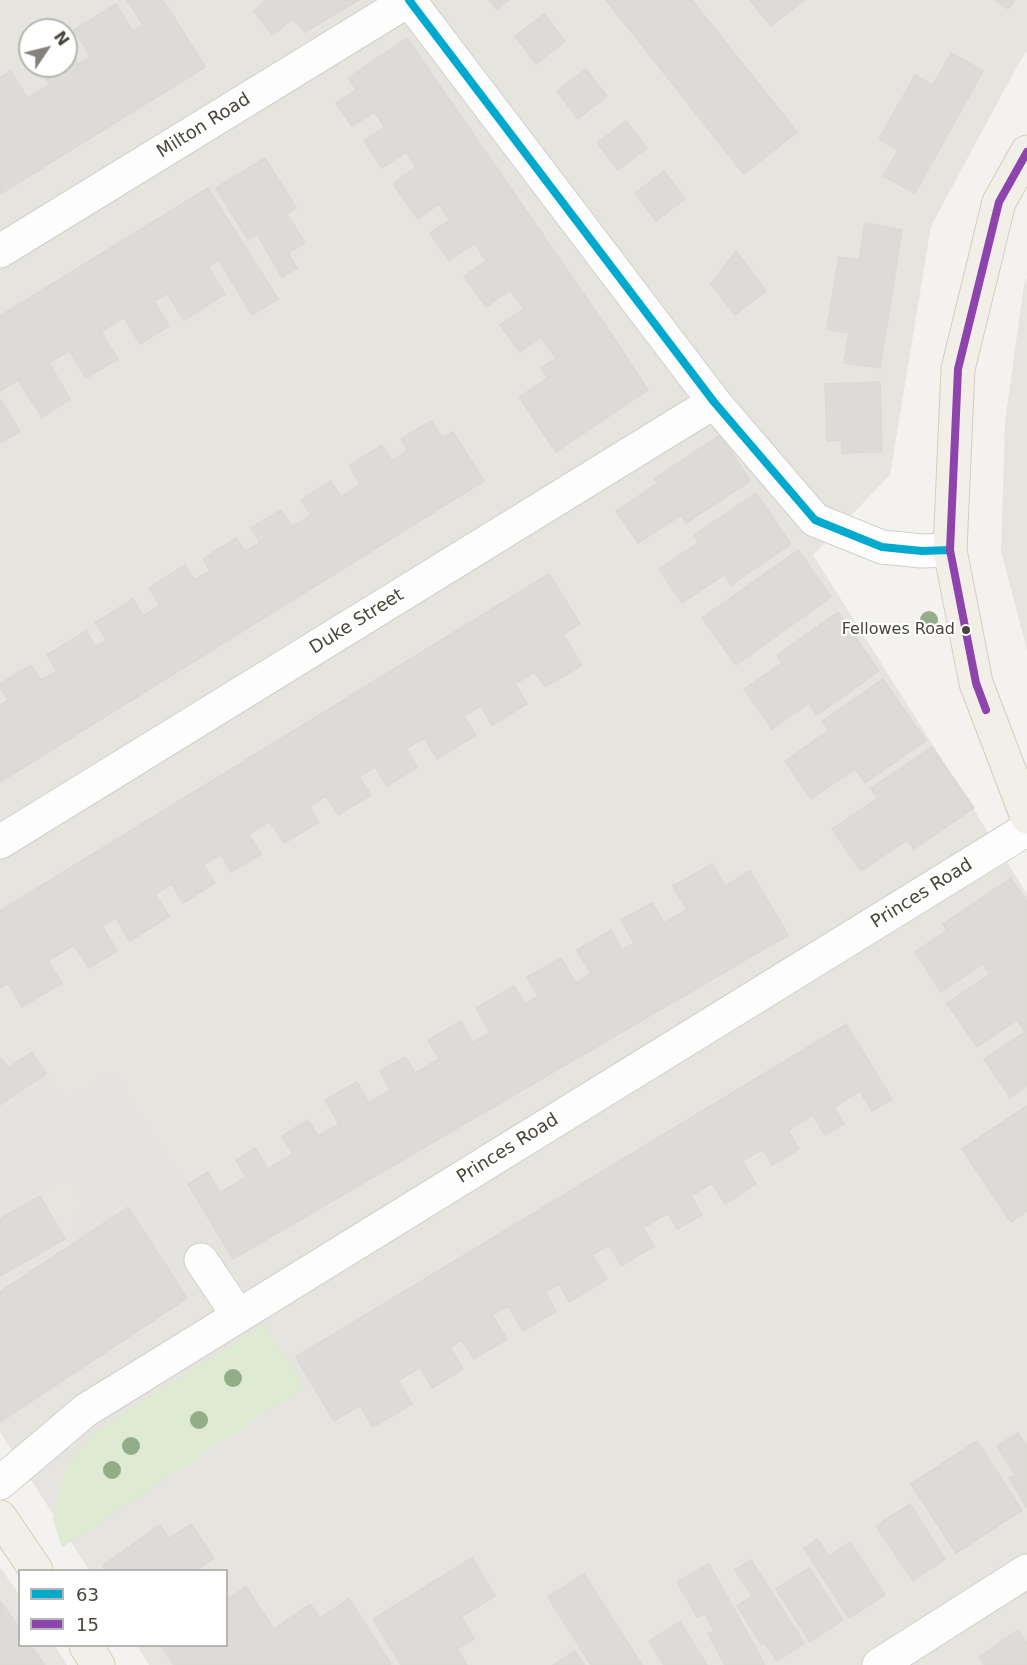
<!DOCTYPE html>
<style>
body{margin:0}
#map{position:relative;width:1027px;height:1665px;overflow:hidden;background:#f3f2ef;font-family:"DejaVu Sans",sans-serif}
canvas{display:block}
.legend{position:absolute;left:18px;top:1569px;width:210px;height:78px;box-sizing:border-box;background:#fff;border:2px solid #b6b5b1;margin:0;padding:8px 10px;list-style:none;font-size:18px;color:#49453b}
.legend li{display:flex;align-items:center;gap:12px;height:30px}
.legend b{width:30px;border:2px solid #b6b5b1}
.north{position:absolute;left:18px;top:18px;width:60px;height:60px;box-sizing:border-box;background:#fff;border:2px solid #b6b5b1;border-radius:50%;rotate:55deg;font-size:16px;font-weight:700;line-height:24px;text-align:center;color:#49453b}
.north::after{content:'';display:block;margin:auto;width:21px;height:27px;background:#84827a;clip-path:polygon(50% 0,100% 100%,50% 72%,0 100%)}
</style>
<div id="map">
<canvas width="1027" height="1665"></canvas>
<ul class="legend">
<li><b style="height:8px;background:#00a9ce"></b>63</li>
<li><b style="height:8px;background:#8e44ad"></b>15</li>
</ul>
<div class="north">N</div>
</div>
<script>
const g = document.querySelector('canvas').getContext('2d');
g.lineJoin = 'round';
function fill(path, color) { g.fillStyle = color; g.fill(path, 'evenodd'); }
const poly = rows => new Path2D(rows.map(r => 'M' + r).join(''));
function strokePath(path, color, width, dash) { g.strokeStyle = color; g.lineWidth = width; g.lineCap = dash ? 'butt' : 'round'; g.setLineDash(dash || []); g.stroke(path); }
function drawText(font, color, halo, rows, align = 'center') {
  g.font = font + ' "DejaVu Sans",sans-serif'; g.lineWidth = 4.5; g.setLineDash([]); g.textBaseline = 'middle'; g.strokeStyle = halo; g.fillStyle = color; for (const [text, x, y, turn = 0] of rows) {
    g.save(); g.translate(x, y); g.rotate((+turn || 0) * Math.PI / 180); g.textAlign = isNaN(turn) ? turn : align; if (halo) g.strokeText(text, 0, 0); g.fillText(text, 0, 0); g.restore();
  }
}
fill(poly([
 [0,0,1027,0,1027,51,1019,63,931,226,890,475,813,555,1027,894,1027,1665,149,1665,137,1646,226,1646,226,1570,89,1570,0,1432],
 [30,30,66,30,66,66,30,66],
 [1027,278,1027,650,1001,551,1005,422,1024,284],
 [0,1567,19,1594,20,1646,55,1646,67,1665,0,1665]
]), '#e6e4de');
fill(poly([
 [263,1325,304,1387,62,1548,53,1519,66,1467,96,1431]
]), '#deead2');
fill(poly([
 [111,1072,224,1244,201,1260,177,1282,128,1207,68,1247,75,1216,87,1208,63,1172,40,1196,0,1219,0,1105,46,1074,65,1102]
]), '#e5e3e0');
const building = poly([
 [127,0,163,0,205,67,0,194,0,78,11,71,27,98,50,85,38,66,66,66,66,44,78,64,91,57,74,30,116,4,133,31,143,25,127,0],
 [266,0,359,0,305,32,293,19,272,35,254,11,266,0],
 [489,0,509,0,497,9,489,0],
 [606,0,692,0,797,132,744,174,606,0],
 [750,0,804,0,771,26,750,0],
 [995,0,1015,0,1008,9,995,0],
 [544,14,565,41,536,64,515,36,544,14],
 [407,38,612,335,548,378,541,368,556,358,541,337,520,352,500,325,524,309,510,290,486,307,464,276,486,261,475,243,449,261,430,233,450,220,439,204,418,219,393,184,416,167,406,152,382,168,364,141,385,127,374,112,352,126,336,103,356,89,348,78,407,38],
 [951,53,983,71,915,193,883,176,898,150,879,139,915,75,933,85,951,53],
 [586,69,607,96,578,119,557,91,586,69],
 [626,121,647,148,618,170,597,143,626,121],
 [265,158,296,208,287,214,305,243,288,253,297,268,282,277,257,234,248,240,216,188,265,158],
 [664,171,685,199,656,221,635,193,664,171],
 [208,188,278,299,252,315,219,260,208,267,225,294,184,320,167,293,154,301,169,326,140,344,124,317,101,332,118,359,86,378,69,350,49,363,70,399,42,417,18,380,0,391,0,316,208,188],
 [865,223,902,230,880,368,844,363,849,333,827,329,839,257,859,260,865,223],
 [736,251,766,291,735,315,711,284,736,251],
 [612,335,648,390,556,452,519,397,612,335],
 [880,382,882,452,842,453,842,440,827,441,825,384,880,382],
 [0,399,20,431,0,443,0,399],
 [431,421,442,438,453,432,484,481,0,782,0,705,8,700,0,687,0,684,31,665,41,680,57,671,47,655,86,631,96,647,107,640,95,623,133,599,143,616,160,606,149,588,185,565,194,580,210,571,203,559,236,538,245,552,260,542,251,528,281,510,292,527,311,515,301,500,331,481,341,497,360,485,349,466,382,445,392,461,408,450,401,439,431,421],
 [720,435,750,481,686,523,681,515,638,543,616,511,658,483,654,479,720,435],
 [756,493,791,544,731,585,724,575,682,603,659,569,699,542,694,535,756,493],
 [798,550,831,597,736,665,702,618,798,550],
 [549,574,580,624,563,634,582,665,545,687,534,672,515,684,527,704,492,725,481,706,464,716,476,735,437,759,424,738,406,749,417,767,387,786,375,767,359,777,371,795,338,815,326,796,309,807,319,822,284,843,270,821,249,834,261,854,231,872,221,854,203,865,215,883,183,903,172,884,155,894,169,916,130,941,116,918,102,926,117,951,89,968,74,945,48,961,62,983,22,1007,8,983,0,988,0,911,549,574],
 [838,612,879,671,817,715,809,703,772,729,744,689,782,663,777,655,838,612],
 [883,679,926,741,865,783,855,769,811,799,785,761,829,730,822,721,883,679],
 [932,747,974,808,914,849,907,840,861,871,832,829,878,798,871,788,932,747],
 [712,864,725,886,750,871,788,935,233,1259,188,1184,208,1172,220,1193,246,1177,236,1160,255,1148,268,1169,293,1154,282,1136,308,1120,318,1136,339,1124,325,1100,357,1082,369,1103,390,1090,380,1071,405,1057,415,1073,439,1059,428,1040,461,1021,473,1043,490,1033,476,1008,514,986,525,1004,538,996,527,977,561,958,576,983,591,974,577,950,611,930,622,950,634,943,621,920,652,903,664,923,687,910,673,886,712,864],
 [1011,878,1027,902,1027,1086,1010,1097,984,1059,1025,1032,1017,1020,977,1047,947,1003,990,974,983,964,941,992,915,952,947,930,943,924,1011,878],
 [846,1024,892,1099,872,1111,860,1091,834,1107,844,1124,825,1135,813,1115,788,1130,799,1149,772,1165,763,1149,742,1161,756,1184,725,1204,712,1183,691,1196,702,1215,677,1229,668,1213,643,1228,654,1246,621,1266,609,1245,592,1255,607,1279,569,1302,559,1284,545,1292,556,1311,523,1331,508,1306,492,1315,507,1339,474,1359,462,1340,450,1347,463,1369,432,1388,420,1367,398,1381,412,1404,373,1427,360,1405,334,1421,296,1357,846,1024],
 [32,1052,46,1074,0,1105,0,1057,8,1068,32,1052],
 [1027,1106,1027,1211,1011,1222,962,1149,1027,1106],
 [40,1196,65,1239,0,1276,0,1219,40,1196],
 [128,1207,187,1298,0,1422,0,1292,128,1207],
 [1018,1433,1027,1447,1027,1508,1009,1478,1015,1475,997,1446,1018,1433],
 [977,1441,1022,1510,956,1553,911,1484,977,1441],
 [910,1504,945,1559,913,1581,876,1526,910,1504],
 [191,1524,214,1558,197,1570,106,1570,103,1565,160,1525,169,1539,191,1524],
 [817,1539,829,1556,850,1542,885,1595,849,1618,804,1548,817,1539],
 [472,1558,495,1596,461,1617,474,1639,457,1649,467,1665,401,1665,373,1619,472,1558],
 [751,1560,804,1643,777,1661,765,1643,762,1645,737,1606,752,1596,735,1570,751,1560],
 [709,1564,765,1665,725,1665,708,1634,714,1631,705,1613,697,1617,677,1582,709,1564],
 [809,1568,843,1620,810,1642,776,1589,809,1568],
 [584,1574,642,1665,591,1665,548,1597,584,1574],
 [246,1587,274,1629,310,1604,320,1618,349,1599,391,1664,389,1665,174,1665,161,1646,226,1646,226,1600,246,1587],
 [0,1601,20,1629,20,1646,31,1646,45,1665,0,1665,0,1601],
 [680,1622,707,1665,664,1665,649,1641,680,1622],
 [1018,1630,1027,1643,1027,1665,985,1665,979,1657,1018,1630],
 [575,1651,584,1665,553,1665,575,1651]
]);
fill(building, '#dcdbd7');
strokePath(building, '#dbd9d5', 1.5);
const minor = poly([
 [409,0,714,402,815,520,882,547,922,551,950,550],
 [0,251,409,0],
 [0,842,714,402],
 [201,1260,238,1315],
 [0,1483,86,1410,1027,829],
 [879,1665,1027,1571]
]);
const major = poly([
 [1027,152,999,202,958,369,950,550,976,683,1027,817],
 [0,1517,36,1570],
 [86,1646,98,1665]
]);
strokePath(minor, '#d1d0cc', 35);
strokePath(major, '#d3cfbf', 35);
strokePath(minor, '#fdfdfd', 33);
strokePath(major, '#f1efe7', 33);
strokePath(poly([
 [409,0,714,402,815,520,882,547,922,551,950,550]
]), '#00a9ce', 8);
strokePath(poly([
 [986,710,976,683,950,550,958,369,999,202,1027,152]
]), '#8e44ad', 8);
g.fillStyle = '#93ad88';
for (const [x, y] of [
 [929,620],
 [233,1378],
 [199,1420],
 [131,1446],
 [112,1470]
]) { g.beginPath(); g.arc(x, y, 9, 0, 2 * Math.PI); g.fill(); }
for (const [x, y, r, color] of [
 [966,630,5,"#49453b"]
]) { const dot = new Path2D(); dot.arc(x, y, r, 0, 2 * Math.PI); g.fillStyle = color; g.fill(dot); strokePath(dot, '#fff', 2); }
drawText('16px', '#49453b', '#fff', [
 ["Fellowes Road",955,630]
], 'right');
drawText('18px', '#49453b', '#fff', [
 ["Milton Road",204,126,-32],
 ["Duke Street",357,622,-32],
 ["Princes Road",922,894,-32],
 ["Princes Road",508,1149,-32]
]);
</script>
